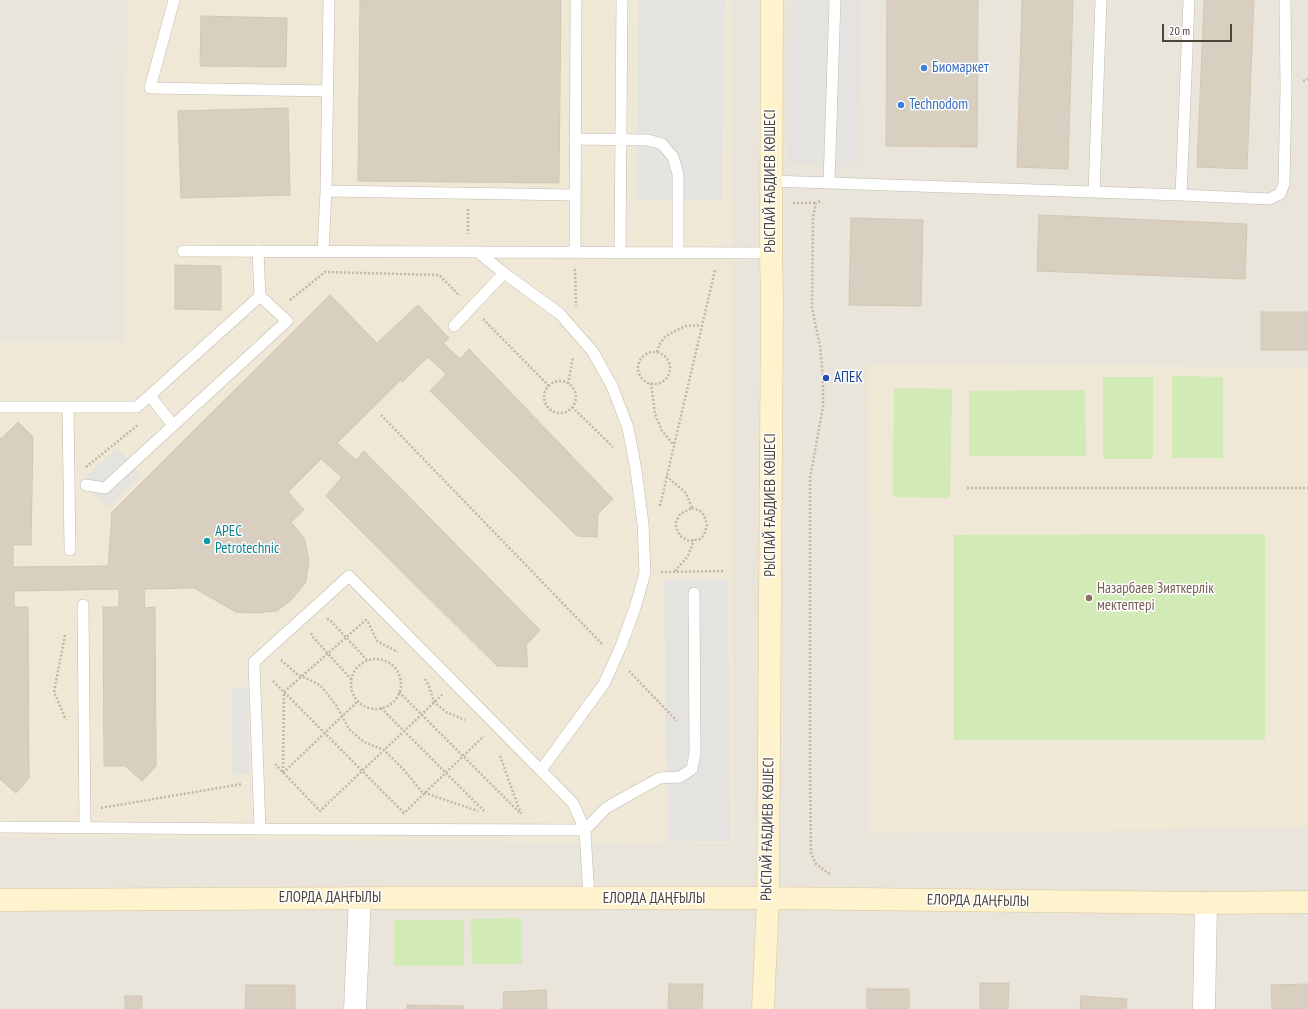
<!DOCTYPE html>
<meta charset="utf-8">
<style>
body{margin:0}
#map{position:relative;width:1308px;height:1009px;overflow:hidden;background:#f6f3ec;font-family:"PT Sans Narrow",sans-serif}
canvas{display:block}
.scale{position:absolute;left:1162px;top:24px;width:70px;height:18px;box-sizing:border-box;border:2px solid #4b4439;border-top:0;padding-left:5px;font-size:12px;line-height:14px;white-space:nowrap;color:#4b4439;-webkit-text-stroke:3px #fff;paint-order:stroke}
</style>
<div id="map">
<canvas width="1308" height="1009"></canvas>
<div class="scale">20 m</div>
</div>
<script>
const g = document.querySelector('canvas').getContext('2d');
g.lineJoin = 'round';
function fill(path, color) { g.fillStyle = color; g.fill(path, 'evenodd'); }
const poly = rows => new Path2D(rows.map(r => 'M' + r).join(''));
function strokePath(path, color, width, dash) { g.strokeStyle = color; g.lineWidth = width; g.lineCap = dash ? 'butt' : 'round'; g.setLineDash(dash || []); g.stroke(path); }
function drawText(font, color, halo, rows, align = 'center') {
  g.font = font + ' "PT Sans Narrow",sans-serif'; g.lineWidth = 3; g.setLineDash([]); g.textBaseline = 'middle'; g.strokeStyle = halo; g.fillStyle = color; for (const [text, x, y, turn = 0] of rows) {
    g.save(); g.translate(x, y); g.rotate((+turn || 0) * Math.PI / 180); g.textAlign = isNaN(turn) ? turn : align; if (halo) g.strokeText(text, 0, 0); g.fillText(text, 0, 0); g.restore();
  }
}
fill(poly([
 [0,0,1308,0,1308,1009,0,1009]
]), '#eae5da');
fill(poly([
 [127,0,732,0,734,844,0,837,0,342,124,342],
 [868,364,1308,367,1308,828,870,833]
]), '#efe8d6');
fill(poly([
 [1172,376,1223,377,1223,458,1172,458],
 [1103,377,1153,377,1153,459,1103,459],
 [894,388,952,389,950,498,893,497],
 [1085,390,1086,456,969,456,969,391],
 [1265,534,1265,740,954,740,954,535],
 [521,918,522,964,472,964,471,919],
 [394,920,464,920,464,965,394,966]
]), '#d2eab5');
fill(poly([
 [639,0,725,0,722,201,636,200],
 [791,0,860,0,858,165,789,164],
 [117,448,142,475,107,508,81,481],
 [727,579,731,841,668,842,664,580],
 [231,687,247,687,250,774,233,775]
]), '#e5e3e0');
const building = poly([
 [360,0,561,0,559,183,358,181,360,0],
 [887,0,978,0,977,147,886,146,887,0],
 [1022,0,1073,0,1068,169,1017,167,1022,0],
 [1204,0,1254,0,1247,169,1197,167,1204,0],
 [201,16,287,18,286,67,200,66,201,16],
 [288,108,290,195,181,198,178,111,288,108],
 [1039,215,1247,224,1245,279,1037,271,1039,215],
 [851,218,923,220,921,306,849,305,851,218],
 [175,265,221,266,221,310,175,309,175,265],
 [330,295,377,343,418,305,449,338,443,343,460,359,469,349,613,499,598,514,597,537,577,536,430,391,446,374,428,357,402,382,401,380,337,443,356,460,364,451,540,630,526,645,528,667,497,666,326,496,342,477,321,459,288,492,304,510,291,522,304,538,309,560,306,582,292,599,277,611,255,613,236,612,194,588,144,589,145,608,155,607,156,766,142,781,125,766,104,766,103,607,119,607,119,589,14,591,14,607,28,607,29,778,16,793,0,779,0,438,2,438,18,422,33,437,31,545,13,545,13,567,108,566,112,512,330,295],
 [1261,312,1308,312,1308,350,1261,350,1261,312],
 [980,983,1009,983,1008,1009,980,1009,980,983],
 [669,984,703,984,702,1009,668,1009,669,984],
 [1308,984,1308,1009,1272,1009,1271,985,1308,984],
 [246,985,295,985,295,1009,245,1009,246,985],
 [867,989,909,989,909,1009,867,1009,867,989],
 [546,990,547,1009,501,1009,504,1009,503,992,546,990],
 [125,996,142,996,142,1009,125,1009,125,996],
 [1081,996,1127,999,1126,1009,1080,1009,1081,996],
 [407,1005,463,1006,463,1009,407,1009,407,1005]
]);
fill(building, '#d8cfc1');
strokePath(building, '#d3c7b4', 1);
const lane = poly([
 [174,0,150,88,328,91],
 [575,139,648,140,662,144,673,157,678,174,678,253],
 [771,181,1181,195,1189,0],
 [829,183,835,0],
 [326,191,575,195],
 [1094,192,1101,0],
 [1181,195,1269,199,1280,194,1284,184,1286,89,1285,0],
 [183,251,771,253],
 [323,252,326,191,329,0],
 [575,252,576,0],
 [479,253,504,273,560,314,593,352,612,386,628,428,636,470,643,524,645,573,635,608,621,646,604,684,541,770],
 [620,253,622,0],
 [454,326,504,273],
 [150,396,173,425],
 [0,407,137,407,260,296,258,251],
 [68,407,70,550],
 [86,485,105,488,287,321,260,296],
 [83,605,85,827],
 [0,827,260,829,585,830,573,803,349,576,254,662,260,829],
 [589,899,585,830,606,808,636,791,660,778,680,777,692,769,695,753,694,593]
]);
const street = poly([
 [355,1009,360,898],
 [1204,1009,1206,903]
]);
const secondary = poly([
 [0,900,390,898,768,898,1206,903,1308,902],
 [763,1009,768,898,772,301,771,253,772,0]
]);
strokePath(lane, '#c2bbae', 12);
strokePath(street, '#c2bbae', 23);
strokePath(secondary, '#d6c79b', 23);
strokePath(poly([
 [1303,81,1308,79],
 [820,201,816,203,813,217,812,308,820,346,823,378,823,407,810,478,810,769,811,853,816,864,831,875],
 [793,203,816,203],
 [468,209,468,234],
 [575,269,576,306],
 [290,300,325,272,439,275,460,296],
 [483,319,549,386],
 [657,352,659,345,665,337,675,331,686,326,701,325],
 '638 368a16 16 0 1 1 32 0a16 16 0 1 1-32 0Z',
 '544 397a16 16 0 1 1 32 0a16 16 0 1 1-32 0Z',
 [651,383,655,414,662,431,673,444],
 [568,384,573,357],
 [572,407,613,447],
 [381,415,603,645],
 [86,467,138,425],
 [666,476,686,493,692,508],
 [967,488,1308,488],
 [660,506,715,270],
 [692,508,700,511,704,515,707,525,704,535,700,539,689,541,680,536,676,527,676,522,680,514,692,508],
 [675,571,688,556,694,540],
 [661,572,725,571],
 [327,619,330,620,367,660],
 [368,622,377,641,398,652],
 [311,633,312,636,351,679],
 [65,635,54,692,66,720],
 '351 684a25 25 0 1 1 50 0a25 25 0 1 1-50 0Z',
 [281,660,297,674,320,685,336,705,349,729,364,742,384,750,404,770,422,792,478,811],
 [629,671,677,721],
 [425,679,429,686,434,702,446,712,465,720],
 [273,681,404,813,484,736],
 [399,692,519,812],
 [381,708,484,811],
 [500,756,521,814],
 [275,764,320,811,443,694],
 [283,772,284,692,367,619],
 [283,773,358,701],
 [101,808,242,784]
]), '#c4b79f', 2.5, [2, 2]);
strokePath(lane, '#fff', 11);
strokePath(street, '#fff', 22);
strokePath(secondary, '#fff3cd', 22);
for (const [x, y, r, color] of [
 [924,68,4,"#3f7fe0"],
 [901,105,4,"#3f7fe0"],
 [826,378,4,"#1a4fb4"],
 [207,541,4,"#0f9aa8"],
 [1089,598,4,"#8d6e63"]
]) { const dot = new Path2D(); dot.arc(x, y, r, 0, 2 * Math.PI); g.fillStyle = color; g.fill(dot); strokePath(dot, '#fff', 1.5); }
drawText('15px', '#366cbe', '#fff', [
 ["Биомаркет",932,68],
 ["Technodom",909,105]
], 'left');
drawText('15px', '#4b4439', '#fff', [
 ["РЫСПАЙ ҒАБДИЕВ КӨШЕСІ",771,181,-90],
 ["РЫСПАЙ ҒАБДИЕВ КӨШЕСІ",771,505,-90],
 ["РЫСПАЙ ҒАБДИЕВ КӨШЕСІ",768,829,-89],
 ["ЕЛОРДА ДАҢҒЫЛЫ",330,898],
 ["ЕЛОРДА ДАҢҒЫЛЫ",654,899],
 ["ЕЛОРДА ДАҢҒЫЛЫ",978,901,1]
]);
drawText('15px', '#164399', '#fff', [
 ["АПЕК",834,378]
], 'left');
drawText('15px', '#0d838f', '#fff', [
 ["APEC",215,532],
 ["Petrotechnic",215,549]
], 'left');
drawText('15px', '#785e54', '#fff', [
 ["Назарбаев Зияткерлік",1097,589],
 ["мектептері",1097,606]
], 'left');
</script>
